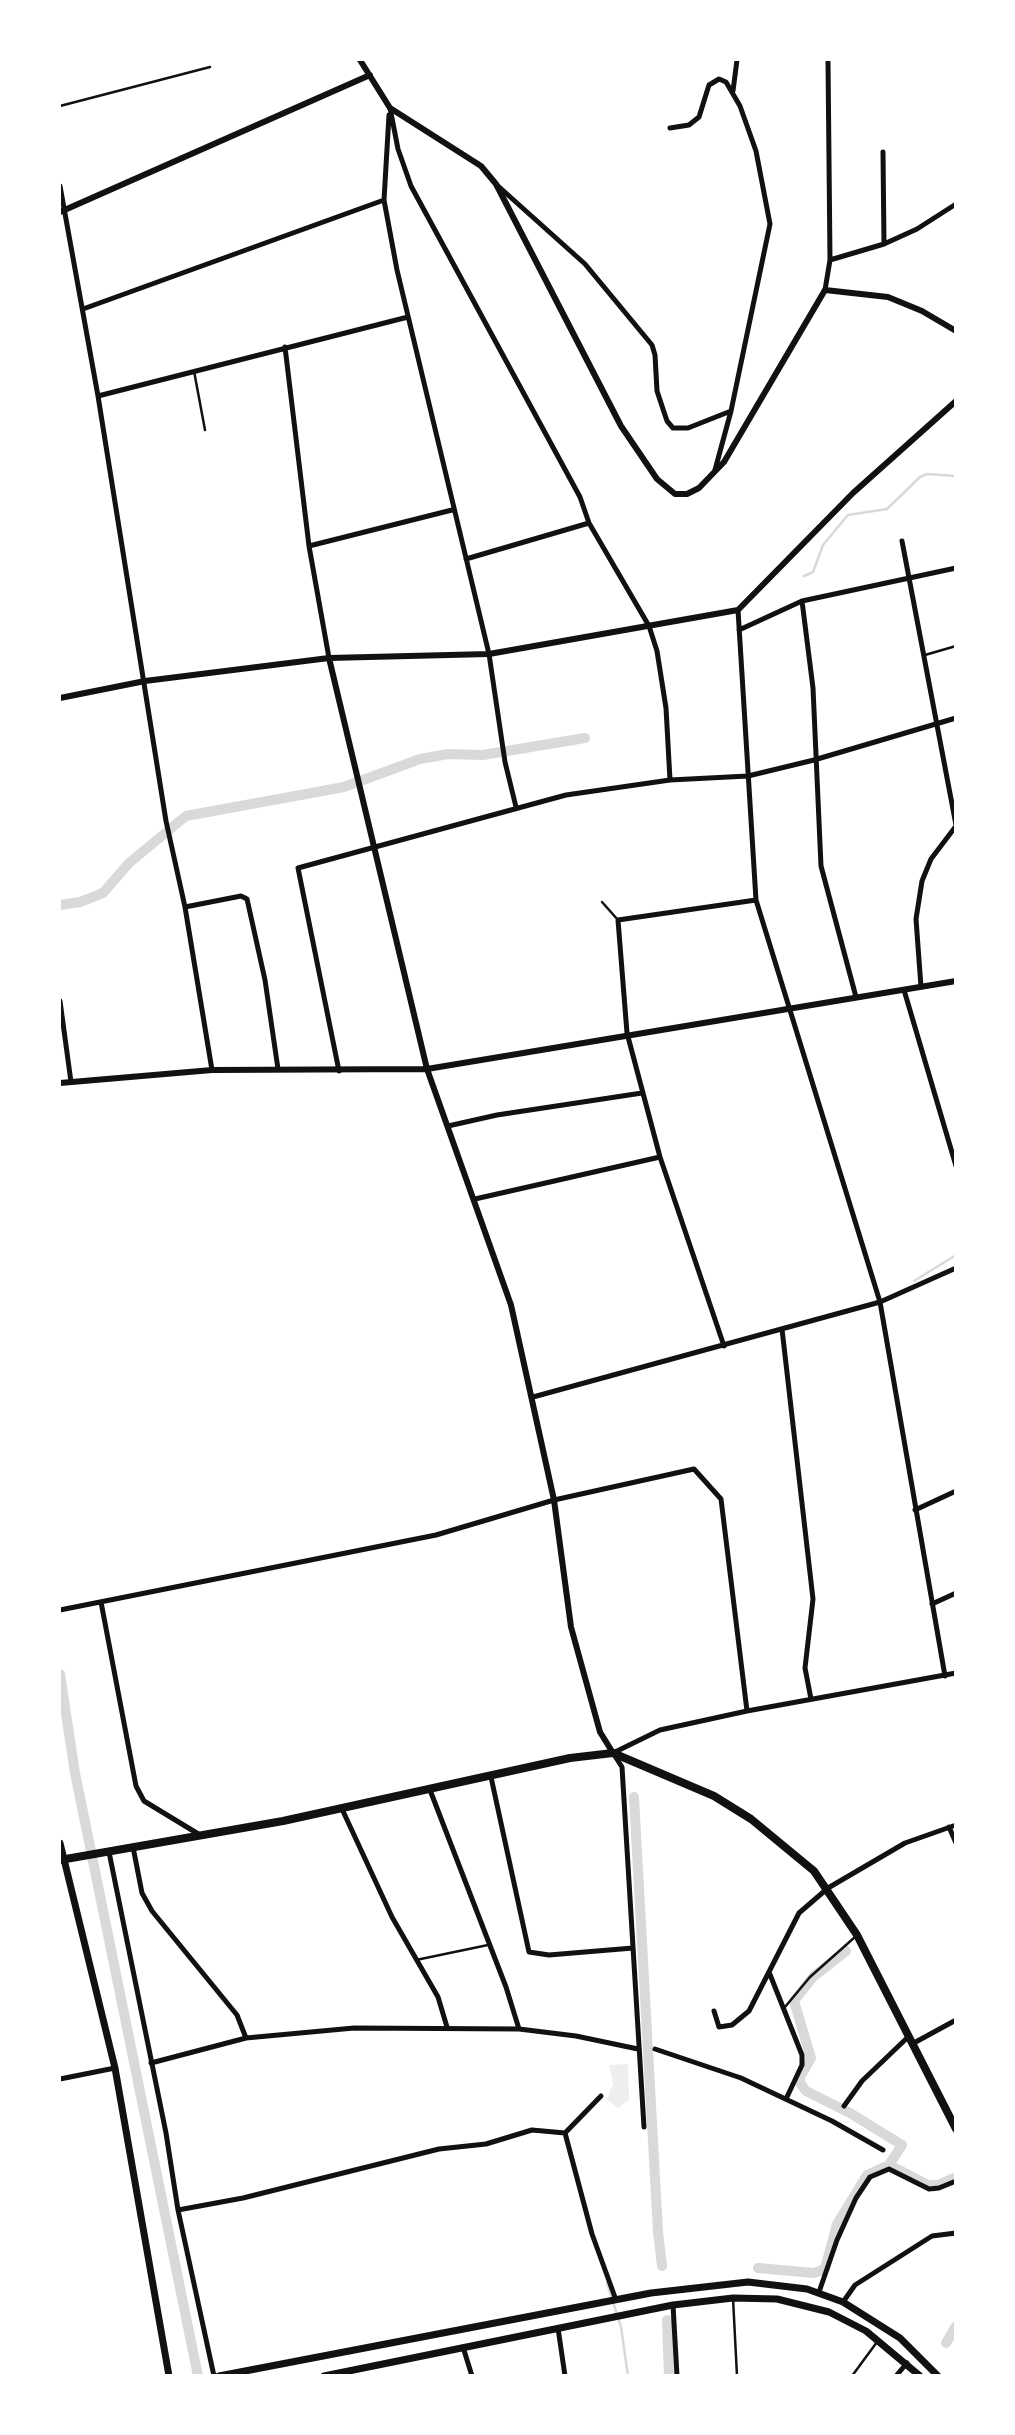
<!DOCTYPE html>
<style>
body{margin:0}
#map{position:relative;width:1015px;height:2435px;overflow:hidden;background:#fff;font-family:"Noto Sans",sans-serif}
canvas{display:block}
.frame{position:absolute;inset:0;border:61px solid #fff;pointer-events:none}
</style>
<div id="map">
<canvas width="1015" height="2435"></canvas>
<div class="frame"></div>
</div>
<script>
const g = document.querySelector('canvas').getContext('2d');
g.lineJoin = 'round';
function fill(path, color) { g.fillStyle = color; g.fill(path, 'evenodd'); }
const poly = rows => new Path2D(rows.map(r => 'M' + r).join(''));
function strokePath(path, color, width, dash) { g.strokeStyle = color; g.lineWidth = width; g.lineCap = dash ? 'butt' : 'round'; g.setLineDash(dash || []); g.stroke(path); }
fill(poly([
 [628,2064,629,2100,618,2108,607,2099,613,2084,609,2065]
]), '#eee');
strokePath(poly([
 [804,576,813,572,823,545,848,515,887,509,920,477,927,474,956,476],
 [914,1281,956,1255],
 [607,2283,621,2327,628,2376]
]), '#d9d9d9', 2.5);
strokePath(poly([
 [60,905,80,902,103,893,129,863,186,816,344,787,420,759,448,754,483,755,585,738],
 [60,1674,75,1773,198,2376],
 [634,1797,658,2232,662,2266],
 [846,1951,813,1977,794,2001,811,2058,800,2077,800,2083,806,2091,850,2113,902,2145,889,2165],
 [758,2268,814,2273,825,2269,837,2224,867,2175,889,2165,928,2185,938,2185,956,2177],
 [667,2320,669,2376],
 [946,2343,956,2326]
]), '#d9d9d9', 10);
strokePath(poly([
 [60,106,210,67],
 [194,371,205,430],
 [925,655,956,646],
 [602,902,618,920],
 [416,1960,488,1945],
 [785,2007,810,1977,855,1937],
 [733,2298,737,2376],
 [852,2376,877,2342]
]), '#111', 2.5);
strokePath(poly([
 [733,91,737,60],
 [390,108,398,149,411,186,580,497,589,523,649,626,657,651,666,708,670,780],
 [389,115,384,200,397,270,489,654,505,762,516,807],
 [670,128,689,125,699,117,709,85,719,79,726,82,740,106,756,151,770,224,731,411,715,470],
 [883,152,884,244],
 [60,186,98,396,166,821,185,907,212,1070],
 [498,186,585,264,652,345,655,355,657,391,667,421,673,428,688,428,731,411],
 [830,260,884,244,917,229,956,204],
 [825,290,830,260,828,60],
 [83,309,384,200],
 [285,347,309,546,329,658],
 [98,396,408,317],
 [902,541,956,825],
 [309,546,452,510],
 [466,559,589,523],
 [802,601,813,688,821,866,856,997],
 [738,610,756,900,880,1302,945,1676],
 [739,630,802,601,956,568],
 [185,907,241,896,247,899,265,980,278,1069],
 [921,987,916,919,922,881,931,859,956,826],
 [904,990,956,1166],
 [60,1001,71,1082],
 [339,1071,298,868,566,795,670,780,748,776,814,760,956,718],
 [448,1126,497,1115,642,1093],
 [475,1199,660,1157],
 [782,1329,813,1599,805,1668,811,1699],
 [724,1346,660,1157,627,1033,618,920,756,900],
 [533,1397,880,1302,956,1268],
 [915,1510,956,1491],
 [101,1602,136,1786,144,1801,200,1835],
 [932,1604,956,1593],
 [60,1610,436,1535,554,1500,694,1469,721,1499,747,1711],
 [491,1777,529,1952,549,1955,633,1948],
 [430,1790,506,1987,519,2029],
 [342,1809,392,1917,438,1997,447,2027],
 [949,1827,956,1843],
 [133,1847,142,1893,152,1911,237,2015,246,2038],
 [109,1852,166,2133,178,2210,214,2376],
 [769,1972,802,2055,802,2065,786,2099],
 [714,2011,719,2027,732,2025,749,2011,799,1913,828,1888,905,1843,956,1825],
 [912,2044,956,2020],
 [655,2049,741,2078,832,2121,883,2150],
 [151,2063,246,2038,354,2028,519,2029,576,2036,638,2049],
 [60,2079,115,2068],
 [844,2106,862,2081,907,2038],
 [644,2127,622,1767,613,1753,660,1730,747,1711,956,1673],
 [565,2133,601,2096],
 [178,2210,243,2198,439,2149,486,2144,532,2130,565,2133,592,2234,616,2300],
 [819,2292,837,2240,856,2198,870,2177,889,2169,929,2189,939,2188,956,2181],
 [843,2302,855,2285,932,2236,956,2233],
 [673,2305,677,2376],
 [558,2328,565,2376],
 [463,2347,472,2376],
 [896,2376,907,2363]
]), '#111', 5);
strokePath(poly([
 [360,60,390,108,481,166,496,184,621,426,657,479,675,494,687,494,699,488,724,462,825,290,888,297,922,311,956,331],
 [60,212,370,75],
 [329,658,427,1069,511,1305,554,1500,571,1627,600,1732,613,1753],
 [60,698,145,681,329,658,489,654,738,610,853,493,956,401],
 [60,1083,212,1070,427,1069,956,981]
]), '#111', 6);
strokePath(poly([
 [60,1843,115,2068,169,2376],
 [219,2376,651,2293,748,2282,807,2289,843,2302,900,2338,938,2376],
 [324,2376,673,2305,733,2298,777,2299,829,2312,866,2331,920,2376]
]), '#111', 7);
strokePath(poly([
 [60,1860,283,1821,570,1758,613,1753,714,1796,751,1819,814,1871,857,1935,956,2129]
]), '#111', 8);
</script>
